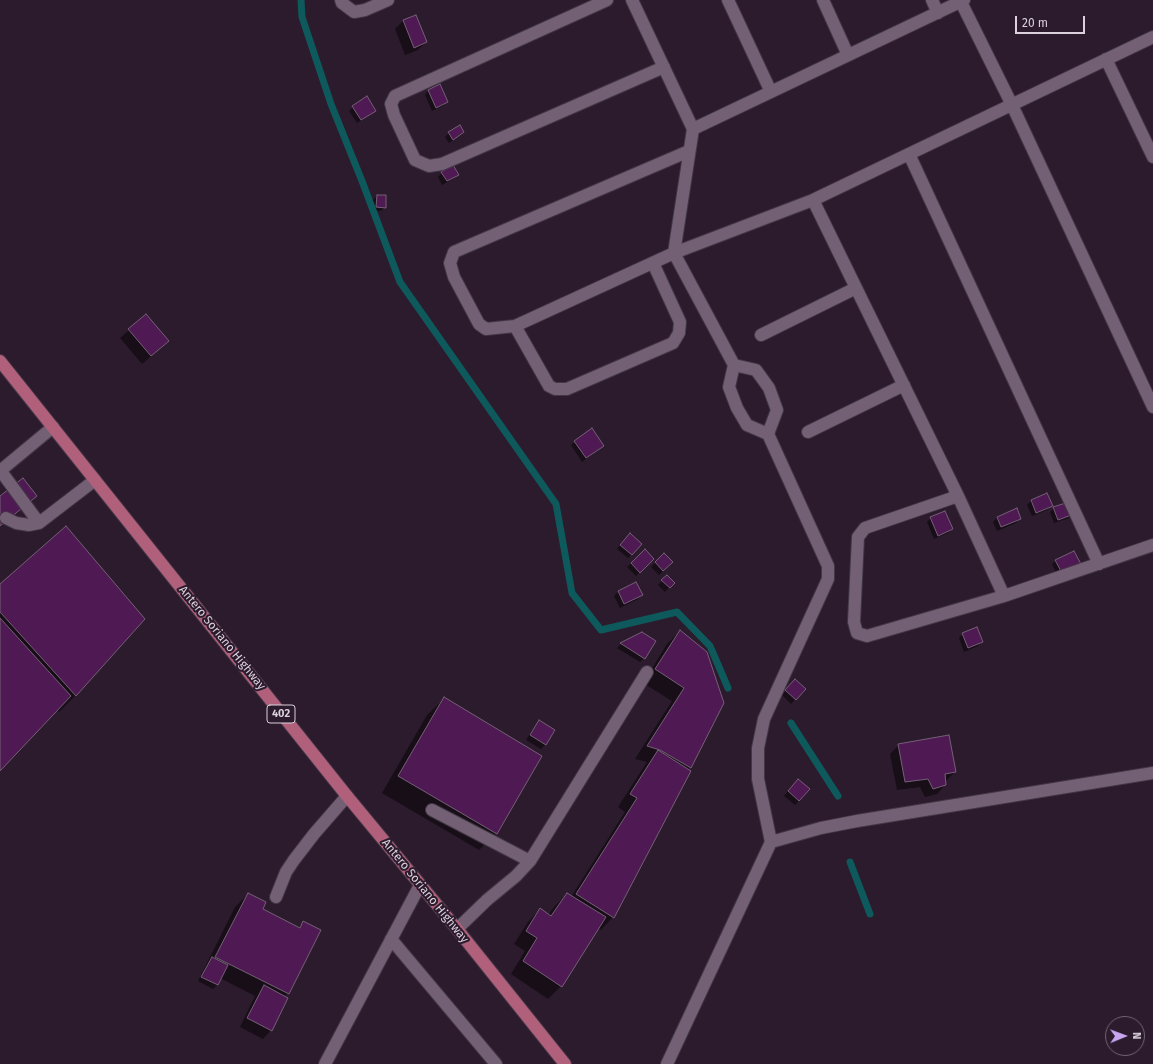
<!DOCTYPE html>
<style>
body{margin:0}
#map{position:relative;width:1153px;height:1064px;overflow:hidden;background:#2b1b2d;font-family:"Fira Sans",sans-serif}
canvas{display:block}
.north{position:absolute;left:1105px;top:1016px;width:40px;height:40px;box-sizing:border-box;background:#2b1b2d;border:1px solid #716373;border-radius:50%;rotate:89deg;font-size:11px;font-weight:700;line-height:16px;text-align:center;color:#dbd0dc}
.north::after{content:'';display:block;margin:auto;width:14px;height:18px;background:#c7a6ef;clip-path:polygon(50% 0,100% 100%,50% 72%,0 100%)}
.scale{position:absolute;left:1015px;top:16px;width:70px;height:18px;box-sizing:border-box;border:2px solid #dbd0dc;border-top:0;padding-left:5px;font-size:12px;line-height:14px;white-space:nowrap;color:#dbd0dc;-webkit-text-stroke:3px #2b1b2d;paint-order:stroke}
</style>
<div id="map">
<canvas width="1153" height="1064"></canvas>
<div class="north">N</div>
<div class="scale">20 m</div>
</div>
<script>
const g = document.querySelector('canvas').getContext('2d');
g.lineJoin = 'round';
function fill(path, color) { g.fillStyle = color; g.fill(path, 'evenodd'); }
const poly = rows => new Path2D(rows.map(r => 'M' + r).join(''));
function strokePath(path, color, width, dash) { g.strokeStyle = color; g.lineWidth = width; g.lineCap = dash ? 'butt' : 'round'; g.setLineDash(dash || []); g.stroke(path); }
function drawText(font, color, halo, rows, align = 'center') {
  g.font = font + ' "Fira Sans",sans-serif'; g.lineWidth = 4; g.setLineDash([]); g.textBaseline = 'middle'; g.strokeStyle = halo; g.fillStyle = color; for (const [text, x, y, turn = 0] of rows) {
    g.save(); g.translate(x, y); g.rotate((+turn || 0) * Math.PI / 180); g.textAlign = isNaN(turn) ? turn : align; if (halo) g.strokeText(text, 0, 0); g.fillText(text, 0, 0); g.restore();
  }
}
fill(poly([
 [416,16,426,42,418,50,405,55,395,29,403,21],
 [428,91,447,102,443,106,432,111,425,95],
 [353,107,375,110,371,114,357,123,349,111],
 [463,132,449,143,445,137,449,133],
 [442,173,457,175,453,179,442,185,438,177],
 [377,196,385,207,381,211,373,211,373,200],
 [146,315,168,341,142,364,120,338],
 [575,442,603,446,582,462,571,445],
 [1046,495,1051,506,1047,510,1032,516,1027,505,1031,501],
 [1054,508,1073,514,1069,518,1054,523,1050,512],
 [1016,510,1020,519,1016,523,997,531,993,522,997,518],
 [931,518,952,529,948,533,934,539,927,522],
 [626,538,632,554,628,558,617,549],
 [645,551,653,559,636,576,627,567],
 [1073,552,1059,579,1052,564,1056,560],
 [664,554,672,562,659,575,651,567],
 [667,576,673,583,665,592,658,585],
 [636,583,642,595,638,599,620,608,614,596,618,592],
 [0,585,144,619,75,696,59,712,57,710,0,770],
 [680,631,691,767,687,770,613,917,601,930,598,928,561,986,548,999,511,974,525,951,514,944,528,922,540,909,548,915,554,907,567,894,571,897,625,812,618,807,647,762,635,759,672,701,643,683,667,644],
 [642,633,644,658,640,662,617,648,621,644],
 [963,634,982,642,978,646,964,652,959,638],
 [791,684,804,689,791,704,782,695],
 [444,699,541,756,496,833,479,850,382,793,427,715],
 [539,722,553,731,545,745,541,749,526,740,535,726],
 [899,745,955,772,947,780,945,781,945,785,937,794,925,797,920,787,897,790,890,754],
 [794,784,799,801,795,805,784,796],
 [248,894,262,909,298,928,304,922,288,993,284,997,271,1030,263,1039,240,1027,255,996,220,978,217,985,213,989,198,981,235,907]
]), '#0007');
strokePath(poly([
 [301,0,302,17,331,104,362,181,400,282,556,504,572,593,601,630,677,612,710,646,728,688],
 [791,723,838,796],
 [850,862,870,914]
]), '#0e595c', 7);
const building = poly([
 [416,15,427,42,414,48,403,20,416,15],
 [440,84,448,102,436,108,428,90,440,84],
 [367,96,376,111,361,120,352,106,367,96],
 [460,125,464,132,453,140,448,132,460,125],
 [453,165,459,175,447,181,441,172,453,165],
 [377,195,386,195,386,208,376,207,377,195],
 [146,314,169,341,151,356,128,329,146,314],
 [592,428,604,446,586,458,574,441,592,428],
 [23,478,37,496,0,526,0,496,23,478],
 [1047,493,1053,506,1036,513,1031,500,1047,493],
 [1069,502,1074,514,1058,520,1053,507,1069,502],
 [1017,508,1021,519,1001,527,997,517,1017,508],
 [945,511,953,529,938,536,930,517,945,511],
 [66,526,145,619,76,696,0,612,0,584,66,526],
 [630,533,642,544,632,555,620,545,630,533],
 [645,549,654,559,640,573,631,563,645,549],
 [1074,551,1082,566,1063,575,1055,560,1074,551],
 [664,553,673,562,663,571,655,562,664,553],
 [667,575,675,583,670,588,661,580,667,575],
 [636,582,643,595,624,604,618,591,636,582],
 [0,618,71,696,0,771,0,618],
 [977,627,983,642,968,648,962,633,977,627],
 [680,630,707,652,724,703,691,768,660,750,647,746,684,688,655,669,680,630],
 [642,632,656,641,645,659,620,643,642,632],
 [795,679,806,689,796,700,785,690,795,679],
 [444,697,542,756,497,834,398,776,444,697],
 [539,720,555,730,546,745,530,735,539,720],
 [949,735,956,772,945,774,946,785,933,789,928,779,905,782,898,744,949,735],
 [658,750,691,771,614,918,576,894,637,798,630,794,658,750],
 [798,779,810,789,799,801,788,791,798,779],
 [248,893,266,902,263,909,300,928,303,921,321,930,289,994,215,957,248,893],
 [567,893,606,917,562,987,523,961,537,938,526,931,540,908,551,916,567,893],
 [212,957,228,965,218,985,201,977,212,957],
 [264,985,288,998,272,1031,247,1018,264,985]
]);
fill(building, '#4f1a54');
strokePath(building, '#746075', 1);
const service = poly([
 [0,470,39,523],
 [0,471,53,427],
 [6,518,16,523,29,525,39,523,95,480],
 [432,810,530,861],
 [276,897,286,872,294,860,314,834,347,796],
 [457,929,487,900,516,876,530,861,647,672],
 [391,939,496,1064],
 [325,1064,420,885]
]);
const minor = poly([
 [341,0,342,3,354,12,365,10,388,0],
 [607,0,395,96,391,104,394,115,415,160,429,166,442,164,664,67],
 [632,0,693,129],
 [728,0,771,92],
 [823,0,848,55],
 [932,0,938,13],
 [961,2,1012,105,1153,407],
 [1106,59,1153,157],
 [689,151,454,252,450,263,454,277,479,324,486,329,515,326,674,253,813,200,1153,37],
 [909,154,1099,564],
 [813,200,958,496,1004,596],
 [515,326,549,386,555,389,567,389,673,343,679,333,680,322,653,263],
 [761,335,856,288],
 [734,365,729,387,737,408,747,425,768,434],
 [808,432,904,385],
 [958,496,865,528,858,537,854,622,857,633,867,636,1004,596,1153,545],
 [771,842,758,779,758,748,764,719,828,579,828,566,768,434,777,410,769,388,756,370,734,365,674,253,693,129,964,0],
 [667,1064,771,842,821,828,857,821,1153,773]
]);
const primary = poly([
 [0,361,347,796,457,929,565,1064]
]);
strokePath(service, '#433645', 14);
strokePath(minor, '#433645', 14);
strokePath(primary, '#433645', 14);
strokePath(service, '#746075', 12);
strokePath(minor, '#746075', 12);
strokePath(primary, '#b0607a', 12);
for (const [x, y, w] of [
 [281,714,28]
]) { const box = new Path2D(); box.roundRect(x - w / 2, y - 9, w, 18, 3); g.fillStyle = '#2b1b2d'; g.fill(box); strokePath(box, '#dbd0dc', 1); }
drawText('bold 11px', '#dbd0dc', null, [
 ["402",281,714]
]);
drawText('12px', '#dbd0dc', '#2b1b2d', [
 ["Antero Soriano Highway",222,638,51],
 ["Antero Soriano Highway",425,891,51]
]);
</script>
